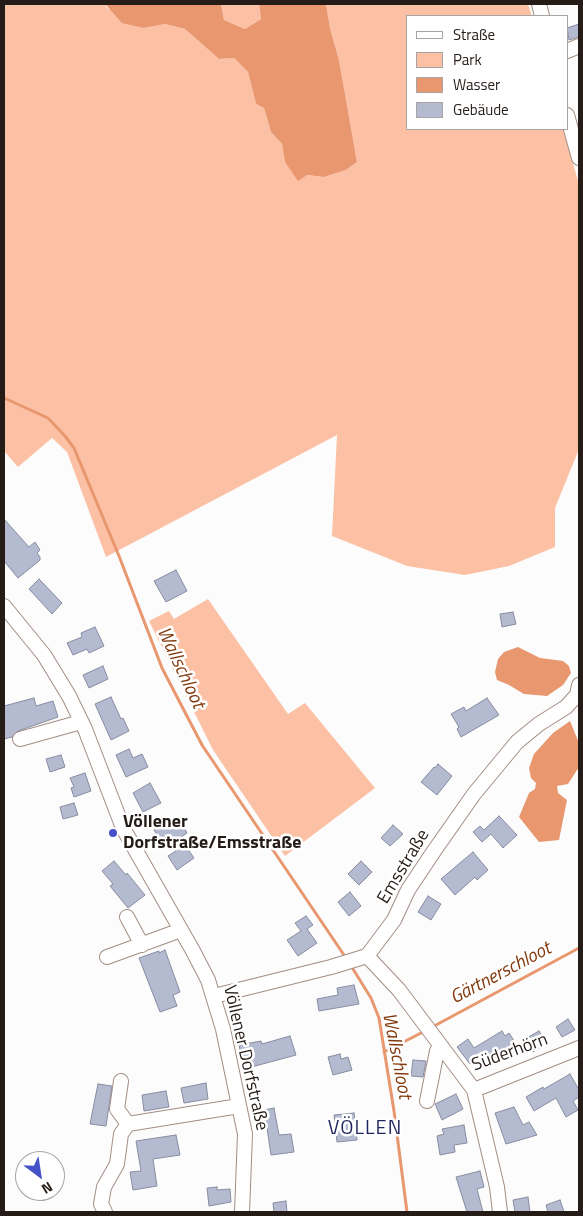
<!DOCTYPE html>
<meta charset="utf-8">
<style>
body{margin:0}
#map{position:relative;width:583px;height:1216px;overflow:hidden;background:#fcfcfc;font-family:"Titillium Web",sans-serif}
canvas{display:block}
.frame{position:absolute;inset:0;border:5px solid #251c18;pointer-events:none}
.legend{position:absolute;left:406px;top:15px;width:162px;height:115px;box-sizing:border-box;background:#fff;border:1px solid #a8a4a3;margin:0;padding:6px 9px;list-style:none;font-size:15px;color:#251c18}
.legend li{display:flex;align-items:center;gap:10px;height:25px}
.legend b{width:25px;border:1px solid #a8a4a3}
.north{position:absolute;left:15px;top:1151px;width:50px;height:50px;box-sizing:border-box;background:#fff;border:1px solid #a8a4a3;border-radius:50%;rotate:149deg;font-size:14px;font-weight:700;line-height:20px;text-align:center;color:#251c18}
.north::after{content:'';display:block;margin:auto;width:18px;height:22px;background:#4552c7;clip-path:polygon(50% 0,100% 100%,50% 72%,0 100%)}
</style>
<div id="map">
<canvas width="583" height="1216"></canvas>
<div class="frame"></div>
<ul class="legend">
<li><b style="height:6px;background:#fff"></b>Straße</li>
<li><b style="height:14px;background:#fcc1a5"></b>Park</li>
<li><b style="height:14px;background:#e8976f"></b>Wasser</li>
<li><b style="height:14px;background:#b4bad0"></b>Gebäude</li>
</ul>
<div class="north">N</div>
</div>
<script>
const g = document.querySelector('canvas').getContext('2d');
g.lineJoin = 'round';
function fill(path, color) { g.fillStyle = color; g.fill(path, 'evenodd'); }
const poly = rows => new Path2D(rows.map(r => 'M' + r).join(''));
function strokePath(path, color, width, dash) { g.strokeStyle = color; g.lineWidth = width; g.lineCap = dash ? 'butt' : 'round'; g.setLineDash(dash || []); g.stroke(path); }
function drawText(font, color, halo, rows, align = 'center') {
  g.font = font + ' "Titillium Web",sans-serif'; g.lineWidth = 5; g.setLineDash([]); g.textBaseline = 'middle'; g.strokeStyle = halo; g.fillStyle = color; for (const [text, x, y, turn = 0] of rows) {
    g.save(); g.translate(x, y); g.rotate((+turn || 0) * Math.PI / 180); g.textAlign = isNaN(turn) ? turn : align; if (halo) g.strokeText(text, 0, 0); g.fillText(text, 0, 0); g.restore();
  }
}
fill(poly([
 [4,4,105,4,107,8,144,28,165,24,185,29,219,59,234,58,248,72,256,104,264,108,271,132,282,144,285,162,307,175,324,177,346,170,357,162,339,60,330,28,326,4,528,4,532,16,407,16,407,129,563,129,579,184,579,449,555,508,555,547,509,566,465,575,407,566,332,536,337,435,106,557,67,452,52,438,18,467,4,451],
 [221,4,259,4,261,19,245,29,224,20],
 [208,599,288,714,305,703,375,788,285,856,213,750,149,621,169,611,174,619]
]), '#fcc1a5');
fill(poly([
 [105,4,221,4,224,20,245,29,261,19,259,4,326,4,330,28,339,60,357,162,346,170,324,177,307,175,298,181,285,162,282,144,271,132,264,108,256,104,248,72,234,58,219,59,185,29,165,24,144,28,122,23],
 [518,647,540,658,563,661,569,666,571,673,563,685,547,696,524,694,509,685,497,680,495,672,498,659,504,652],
 [570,721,579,743,579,767,568,784,557,786,558,793,567,800,559,840,539,842,519,817,529,793,535,789,536,783,531,778,529,768,534,754,553,733]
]), '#e8976f');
strokePath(poly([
 [4,398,48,418,65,436,74,448,119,556,162,668,202,745,344,955],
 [353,969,371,998,379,1018,394,1111,407,1212],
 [436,1025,579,948],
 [384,1052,421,1033]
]), '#e8976f', 3);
const building = poly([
 [579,24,579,37,569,40,567,28,579,24],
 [4,519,29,547,35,542,40,550,37,553,40,557,40,560,18,578,4,561,4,519],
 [176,570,187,591,166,602,154,581,176,570],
 [39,579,62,603,52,614,29,589,39,579],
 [513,612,516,624,502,627,500,614,513,612],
 [95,627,104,646,89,653,87,649,73,655,67,643,82,637,81,633,95,627],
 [103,666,108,679,89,688,83,675,103,666],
 [111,697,121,719,123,718,129,731,111,740,95,704,111,697],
 [34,698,36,706,53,701,58,717,18,731,12,737,4,739,4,706,34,698],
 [487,698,499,715,461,737,457,729,459,727,451,714,464,707,466,711,487,698],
 [129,749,133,758,142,754,148,767,126,777,116,755,129,749],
 [61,755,65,767,50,772,46,759,61,755],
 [438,764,452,776,437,795,421,782,434,767,435,768,438,764],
 [85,773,91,791,74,797,71,788,74,787,70,778,85,773],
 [150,783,161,803,143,812,133,793,150,783],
 [74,803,78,815,63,819,60,807,74,803],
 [499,816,517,835,503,848,491,834,482,842,473,832,480,826,484,830,499,816],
 [169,820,172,825,180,820,187,833,180,838,194,858,177,870,168,856,176,851,168,838,161,842,154,830,169,820],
 [393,825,403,834,390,846,381,838,393,825],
 [473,852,488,870,477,880,475,877,455,895,441,879,473,852],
 [114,861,126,875,127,873,145,895,128,908,110,886,113,884,102,871,114,861],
 [361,861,372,872,359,885,348,874,361,861],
 [350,892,361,906,349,916,338,902,350,892],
 [428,896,441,904,431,920,418,912,428,896],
 [306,916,313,925,307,929,317,943,298,956,287,940,301,931,295,923,306,916],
 [165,950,180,992,173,995,177,1006,160,1012,139,958,159,951,159,953,165,950],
 [354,985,359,1004,319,1011,317,999,338,995,337,988,354,985],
 [568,1019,575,1030,562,1037,556,1027,568,1019],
 [502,1031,505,1036,509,1033,520,1050,509,1057,504,1049,485,1063,480,1057,470,1064,457,1047,468,1039,474,1048,502,1031],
 [539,1031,547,1044,533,1052,525,1039,539,1031],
 [290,1036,296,1055,244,1069,239,1045,261,1041,262,1044,290,1036],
 [340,1054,341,1059,348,1057,352,1070,333,1075,328,1057,340,1054],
 [413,1060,426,1061,423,1077,411,1076,413,1060],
 [570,1074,579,1090,579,1097,573,1101,578,1110,566,1117,556,1098,534,1111,526,1097,543,1087,544,1089,570,1074],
 [206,1083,208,1099,184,1103,181,1088,206,1083],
 [98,1084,112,1086,106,1126,90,1124,98,1084],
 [166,1091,169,1107,144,1111,142,1095,166,1091],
 [456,1094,463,1109,442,1120,435,1104,456,1094],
 [514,1107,523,1125,529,1122,537,1135,506,1144,495,1113,514,1107],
 [274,1108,279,1135,291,1134,294,1152,271,1155,267,1128,262,1129,259,1111,274,1108],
 [354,1113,357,1140,337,1142,334,1115,354,1113],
 [464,1125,467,1143,454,1145,455,1152,440,1155,437,1136,444,1134,442,1129,464,1125],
 [176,1135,180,1155,153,1159,157,1186,133,1190,130,1172,141,1171,136,1141,176,1135],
 [480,1171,484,1187,477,1189,483,1212,467,1212,456,1177,480,1171],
 [217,1187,217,1190,230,1189,231,1202,209,1206,207,1188,217,1187],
 [528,1197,530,1212,515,1212,513,1200,528,1197],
 [560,1200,564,1212,548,1212,546,1205,560,1200],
 [286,1201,287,1212,274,1212,273,1203,286,1201]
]);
fill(building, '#b4bad0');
strokePath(building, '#878ca0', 1);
const minor = poly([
 [539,4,542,16],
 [567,51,579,46],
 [567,115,579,158],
 [4,606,44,655,69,696,85,729,123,828,193,951,208,980,223,1029,245,1134,242,1212],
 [20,739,81,722],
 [127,917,142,945],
 [367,956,399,990,474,1090,579,1048],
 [107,957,181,930],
 [214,996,331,967,367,956,394,920,408,890,434,851,474,794,517,742,539,724,566,707,577,695,579,685],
 [121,1081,117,1109,128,1124],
 [474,1090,497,1187,500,1212],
 [427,1101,437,1051,442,1047],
 [105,1212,101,1204,104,1187,117,1164,121,1134,128,1124,239,1106]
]);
strokePath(minor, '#a38d83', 16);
strokePath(minor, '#fff', 14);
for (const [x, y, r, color] of [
 [113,833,5,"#4552c7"]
]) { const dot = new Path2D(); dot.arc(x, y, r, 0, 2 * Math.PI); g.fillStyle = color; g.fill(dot); strokePath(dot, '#fff', 2); }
drawText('bold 18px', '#251c18', '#fff', [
 ["Völlener",123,823],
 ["Dorfstraße/Emsstraße",123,844]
], 'left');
drawText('18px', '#251c18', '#fff', [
 ["Emsstraße",404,867,-59],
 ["Süderhörn",510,1053,-20],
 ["Völlener Dorfstraße",245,1058,77]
]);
drawText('italic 19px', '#82390d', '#fff', [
 ["Wallschloot",180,668,65],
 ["Gärtnerschloot",501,974,-28],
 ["Wallschloot",396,1056,79]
]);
g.letterSpacing = '1px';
drawText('20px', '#1f275f', '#fff', [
 ["VÖLLEN",365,1129]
]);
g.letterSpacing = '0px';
</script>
